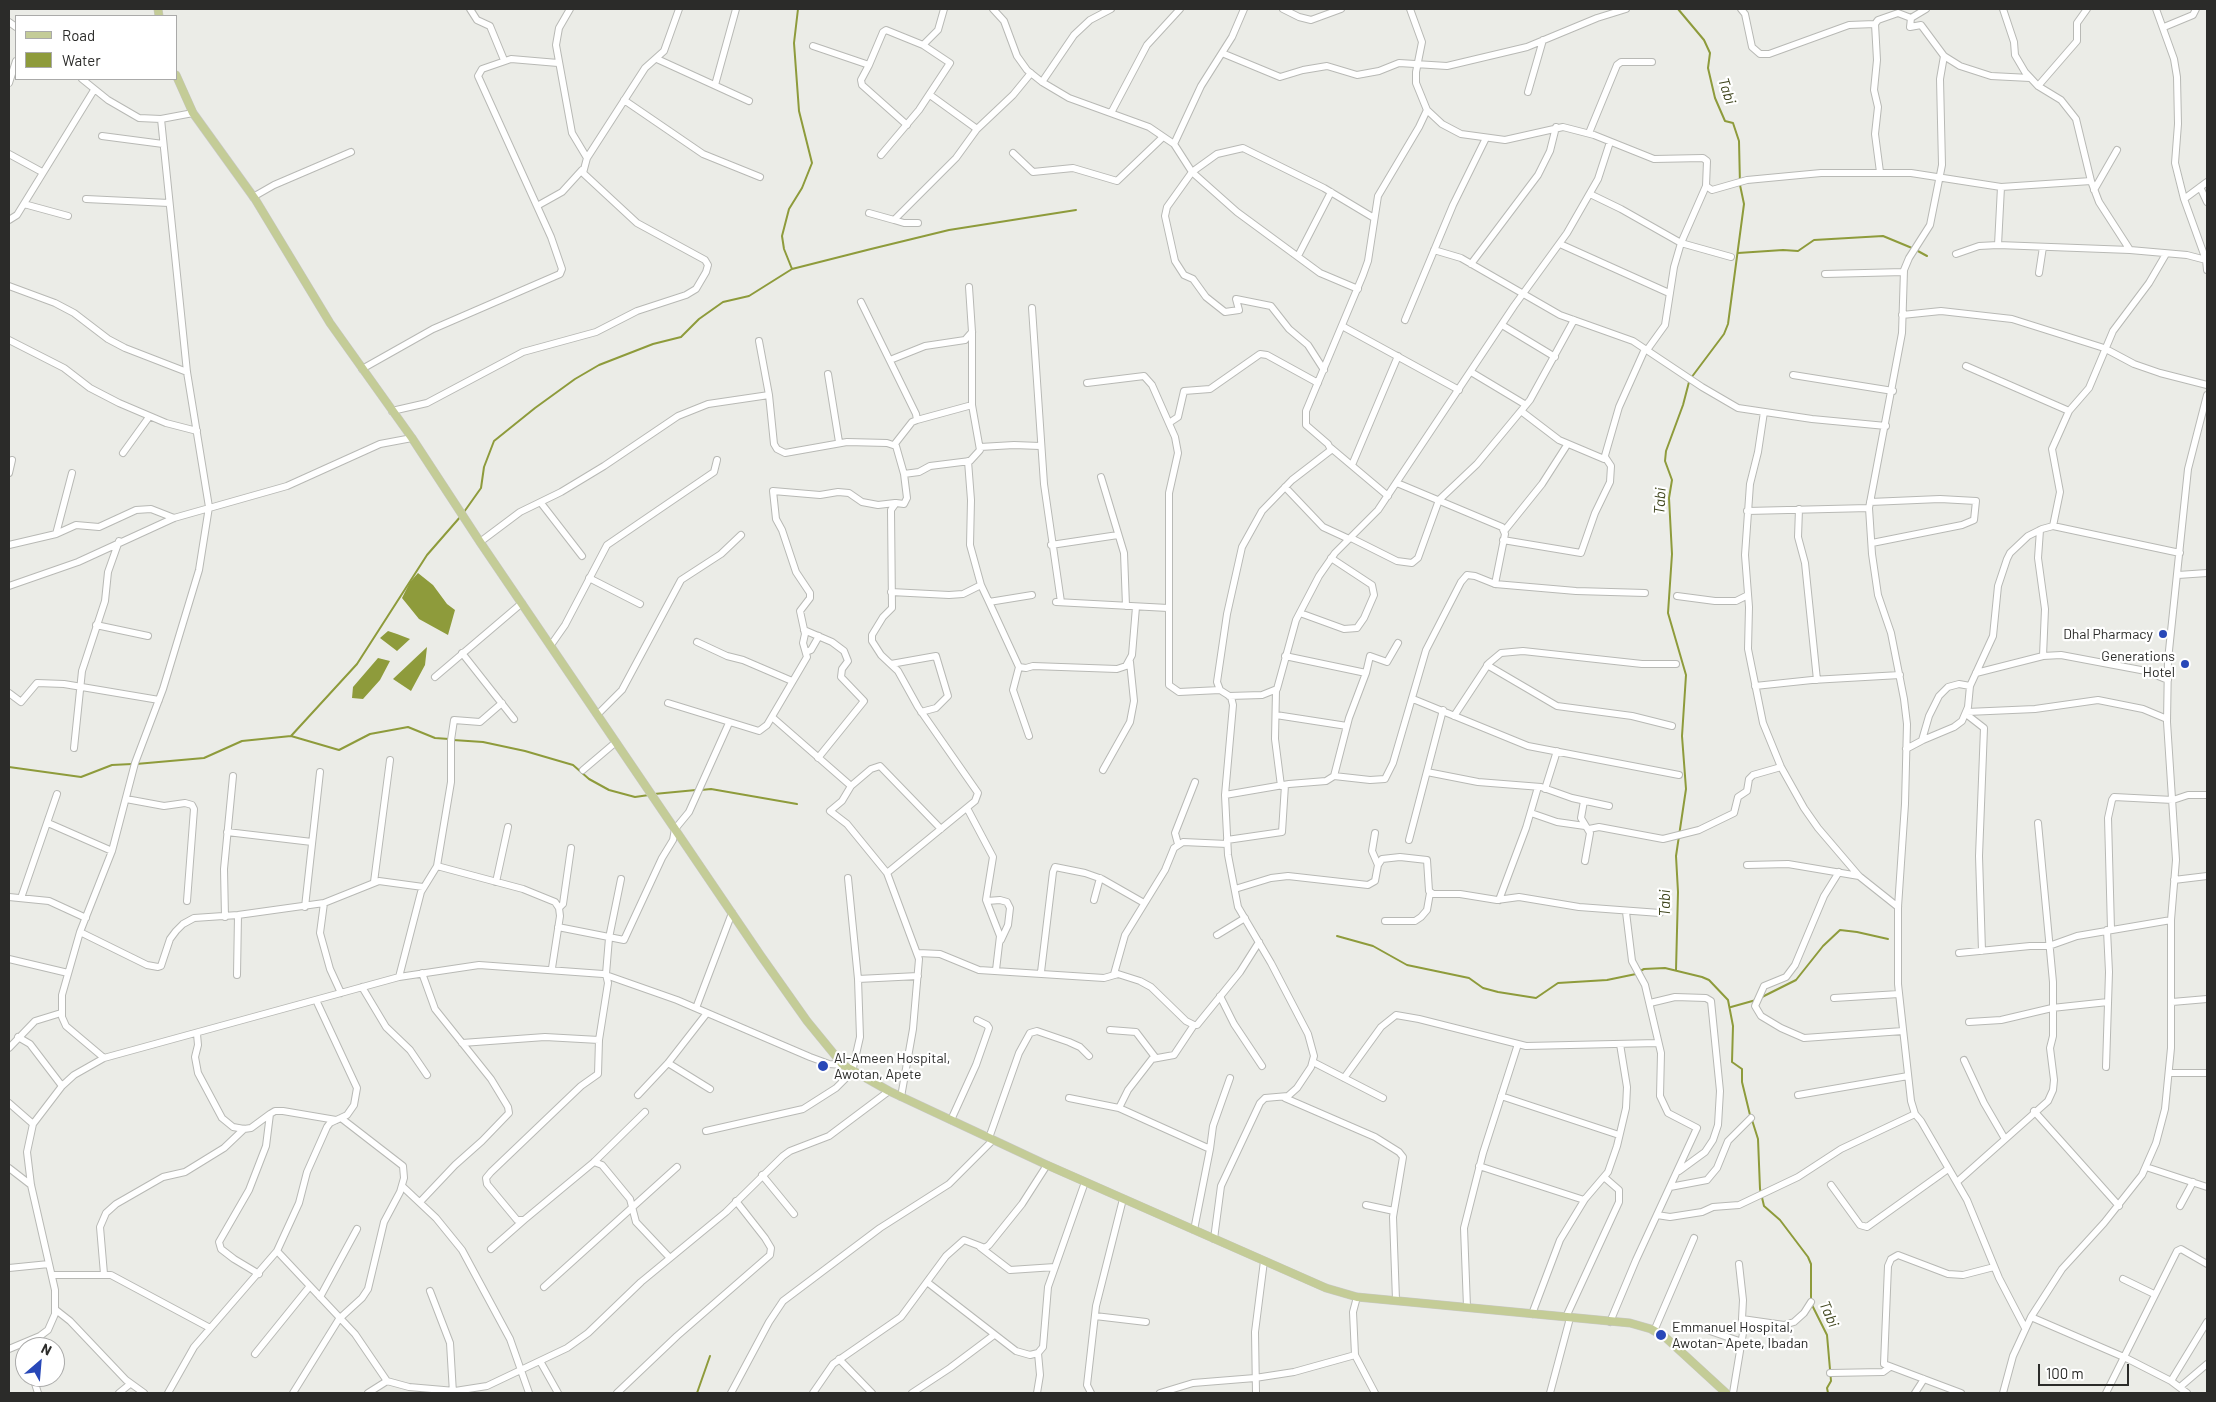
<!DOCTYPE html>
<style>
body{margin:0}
#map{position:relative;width:2216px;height:1402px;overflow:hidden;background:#ebece7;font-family:Barlow,sans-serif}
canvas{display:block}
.frame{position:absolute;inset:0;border:10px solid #2b2b29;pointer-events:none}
.legend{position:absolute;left:15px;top:15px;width:162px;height:65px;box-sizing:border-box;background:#fff;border:1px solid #aaaaa9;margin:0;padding:6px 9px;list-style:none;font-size:15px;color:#2b2b29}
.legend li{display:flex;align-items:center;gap:10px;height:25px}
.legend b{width:25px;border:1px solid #aaaaa9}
.north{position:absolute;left:15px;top:1337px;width:50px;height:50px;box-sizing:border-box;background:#fff;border:1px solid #aaaaa9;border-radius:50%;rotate:27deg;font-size:14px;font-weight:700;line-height:20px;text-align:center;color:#2b2b29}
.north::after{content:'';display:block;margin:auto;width:18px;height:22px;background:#2848b8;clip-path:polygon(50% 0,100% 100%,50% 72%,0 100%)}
.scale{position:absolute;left:2038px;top:1364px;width:91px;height:22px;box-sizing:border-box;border:2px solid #2b2b29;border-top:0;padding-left:6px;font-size:15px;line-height:18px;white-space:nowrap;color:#2b2b29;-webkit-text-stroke:4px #fff;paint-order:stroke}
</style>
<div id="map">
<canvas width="2216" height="1402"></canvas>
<div class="frame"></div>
<ul class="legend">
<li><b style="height:6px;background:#c4cc97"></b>Road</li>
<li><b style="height:14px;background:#8e9b3b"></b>Water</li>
</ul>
<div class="north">N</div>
<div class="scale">100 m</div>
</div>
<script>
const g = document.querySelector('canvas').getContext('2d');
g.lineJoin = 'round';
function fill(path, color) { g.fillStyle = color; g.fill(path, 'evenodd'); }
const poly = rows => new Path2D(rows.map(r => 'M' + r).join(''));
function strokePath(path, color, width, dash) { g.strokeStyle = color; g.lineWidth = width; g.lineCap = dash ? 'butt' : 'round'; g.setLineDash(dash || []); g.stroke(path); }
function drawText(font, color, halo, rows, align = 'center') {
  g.font = font + ' Barlow,sans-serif'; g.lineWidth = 4.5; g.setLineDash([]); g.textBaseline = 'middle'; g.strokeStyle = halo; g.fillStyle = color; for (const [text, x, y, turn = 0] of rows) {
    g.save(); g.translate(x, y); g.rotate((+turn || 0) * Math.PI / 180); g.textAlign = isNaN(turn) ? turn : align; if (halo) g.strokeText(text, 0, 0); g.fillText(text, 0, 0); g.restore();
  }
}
fill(poly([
 [418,573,433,585,447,604,455,610,448,635,419,619,402,598,410,582],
 [388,631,397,634,410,639,397,651,380,638],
 [427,647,425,665,411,691,393,679],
 [378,658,390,661,380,680,363,699,352,698,353,687]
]), '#8e9b3b');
strokePath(poly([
 [1678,9,1704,40,1710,53,1708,68,1715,98,1725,121,1733,123,1739,141,1740,185,1744,204,1728,324,1724,334,1691,378],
 [1916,250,1927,256],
 [1738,253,1783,250,1798,251,1814,240,1883,236,1912,248],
 [792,269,784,249,782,236,789,209,802,188,812,163,799,111,794,43,798,9],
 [464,512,481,488,484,467,494,441,535,408,575,379,599,365,653,344,681,337,699,319,723,302,749,296,792,269,871,249,949,230,1076,210],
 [291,736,357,664,427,555,461,516],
 [453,740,483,742,525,751,573,765,589,779,609,790,635,797,649,795],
 [136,764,204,758,242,741,291,736,339,750,370,734,408,727,435,738,449,739],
 [9,767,81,777,112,765,132,764],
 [701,790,711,789,797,804],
 [654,794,696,790],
 [1337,936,1373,946,1407,965,1469,978,1483,988,1498,992,1536,998,1558,983,1607,980,1636,974],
 [1676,970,1678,892,1676,856,1686,789,1682,736,1686,675,1668,613,1672,554,1669,498,1672,480,1665,461,1666,451,1683,405,1689,382],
 [1640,971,1644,969,1665,968,1702,977,1709,980,1728,1000,1733,1026,1732,1062,1742,1069,1742,1082,1750,1115],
 [1760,998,1796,980,1823,946,1840,930,1857,932,1888,939],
 [1731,1007,1756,1000],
 [1752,1120,1758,1139,1760,1189,1764,1206,1780,1220,1808,1257,1811,1264,1811,1301],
 [1812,1305,1827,1335,1831,1381,1827,1388,1828,1393],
 [697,1393,710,1356]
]), '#8e9b3b', 2);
const minor = poly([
 [470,9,477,20,490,26,504,60],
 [993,9,1004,21,1017,56,1027,70,1042,82,1069,98,1149,127,1174,144,1192,172,1237,212,1320,273,1358,289],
 [1283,9,1299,17,1311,20,1341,9],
 [1741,9,1745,14,1752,47,1760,54,1769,54,1849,25,1875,24],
 [1926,9,1911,18,1910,27,1921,25,1944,56,1960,66,1991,76,2030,78],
 [2003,9,2014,42,2015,55,2025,72,2038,86,2061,100,2076,119,2091,181],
 [2156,9,2174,59,2177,77,2178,124,2175,163,2184,199,2206,260,2207,270],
 [9,22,16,27],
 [2164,27,2193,15,2196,9],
 [923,45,938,30,944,9],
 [813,46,869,65,883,32,886,30,923,45,950,63,919,110,881,155],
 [1222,53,1280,77,1303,70,1327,66,1357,75,1379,71,1399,63,1447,66,1527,47,1597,18,1626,9],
 [1944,56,1940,79,1942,165,1930,225,1909,258,1904,270,1902,333,1869,508,1872,554,1878,595,1891,633,1904,699,1907,724,1905,804,1898,907,1898,984,1911,1101,1915,1114,1921,1121,1967,1200,1999,1278,2025,1328],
 [657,59,749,101],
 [869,65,861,80,862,85,907,125],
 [82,79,108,100,139,118,161,119,193,113],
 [1042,82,1074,35,1090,20,1111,9],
 [9,83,16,61],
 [715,85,736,9],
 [2038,86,2077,41,2077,23,2087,9],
 [1528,92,1543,40],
 [930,95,977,129],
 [624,100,703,154,760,177],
 [1427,110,1442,124,1461,134,1505,140,1563,127,1594,135,1654,159,1703,158,1707,161,1706,186,1712,190,1747,180,1821,173,1911,173,2001,187,2091,181,2099,202,2130,250,2187,255,2206,260],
 [1111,113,1147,45,1180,9],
 [1589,133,1617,65,1621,62,1652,62],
 [102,136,163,144],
 [1174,144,1201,86,1232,37,1244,9],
 [1013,153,1033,172,1073,168,1117,181,1163,137],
 [9,154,42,172],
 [587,158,645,68,664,51,679,9],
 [1880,172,1875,134,1878,107,1874,90,1877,60,1875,24,1878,20,1898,13,1911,18],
 [2001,187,1998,245,2130,250],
 [2200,187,2207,202],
 [2094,190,2117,150],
 [1590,194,1621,209,1681,243,1731,257],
 [253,197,274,185,351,152],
 [86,199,169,203],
 [2184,199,2207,182],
 [24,204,68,216],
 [537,206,562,192,582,170],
 [869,213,894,220],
 [9,220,17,215,94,90],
 [918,223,904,223,894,220,956,158,977,129,1013,95,1031,73],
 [1560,244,1669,293],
 [1434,250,1461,258,1560,315,1633,341,1702,387,1738,408,1812,419,1886,426],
 [1956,254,1979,246,1998,245],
 [1298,256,1331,192],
 [1471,264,1538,175,1550,151,1556,127],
 [2039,273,2043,247],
 [1825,274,1904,272],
 [9,286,55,303,74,313,108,339,125,348,187,372],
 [861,302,916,414,917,420,912,422,894,445],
 [1032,308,1044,484,1061,602],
 [1902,315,1941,311,2012,319,2104,348,2134,364,2160,373,2207,385],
 [1405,320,1453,205,1486,138],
 [1502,325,1555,357],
 [1342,326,1459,390],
 [9,340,64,368,90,388,119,403,166,423,197,431],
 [759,341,769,395],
 [1647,350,1665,325,1674,267,1681,243,1706,186],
 [890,360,925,346,965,340,972,332],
 [1966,366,2069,411],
 [362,369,433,329,560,274,562,269,551,237,478,76,482,69,511,59,558,63],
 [1324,370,1308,345,1289,329,1271,306,1236,299,1239,310,1225,312,1206,297,1193,279,1184,275,1175,261,1165,216,1167,207,1192,172,1217,154,1243,148,1324,188,1374,218],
 [1471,372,1526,405],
 [828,374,839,442],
 [1793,375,1893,391],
 [1087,383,1144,376,1152,385,1175,437,1178,453,1169,493,1169,685,1179,692,1220,690],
 [392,411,427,403,523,352,596,332,637,311,686,295,696,289,706,272,708,265,705,260,637,223,583,173,587,158,572,133,556,45,559,28,570,9],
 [1521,411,1559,440,1604,459,1619,407,1645,349],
 [1764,412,1758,452,1750,484,1745,555,1749,607,1748,649,1763,723,1781,767,1804,808,1818,828,1859,876,1898,907],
 [917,420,972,405],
 [1169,423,1178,417,1184,391,1210,389,1260,354,1267,355,1318,383],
 [980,447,1014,445,1040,446],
 [1331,448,1388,496],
 [123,453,149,417],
 [968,461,971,500,970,545,981,585,989,602,1032,595],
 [1352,465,1398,356],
 [9,473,12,460],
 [904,474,919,472,930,466,970,461,980,450,972,405,972,332,969,287],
 [1101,477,1124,553,1126,606],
 [1285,487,1323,527,1349,539],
 [1870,502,1940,499,1976,501,1974,520,1962,525,1872,543],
 [541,503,582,556],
 [1799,509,1798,537,1805,563,1817,680],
 [1747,511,1869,508],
 [2053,526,2060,492,2052,449,2069,411,2089,388,2113,331,2149,283,2166,254],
 [1505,530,1542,484,1567,445],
 [2040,530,2038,558,2045,609,2043,656],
 [56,534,72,473],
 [1351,538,1397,561,1412,563,1418,558,1439,500,1477,464,1530,400,1574,320],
 [1503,540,1581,553,1595,513,1610,482,1611,466,1605,457],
 [480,542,520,512,561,492,604,466,678,416,708,404,769,395,774,444,777,449,785,453,847,442,887,443,896,446,904,474,907,498,904,504,896,503,891,510,892,608,883,617,872,635,872,641,881,655,898,671,918,707,978,793,975,801,887,873,919,959,913,1029,901,1097],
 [9,545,56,534,76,525,99,527,136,510,151,509,174,518],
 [1051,545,1118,535],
 [2178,575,2207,573],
 [589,578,640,604],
 [1495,584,1576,591,1645,593],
 [9,586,78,562,174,518,287,486,380,444,412,438],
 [891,592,949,595,963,594,981,585],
 [1677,596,1715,601,1736,601,1748,595],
 [989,602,1019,667,1026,668,1033,666,1117,669,1126,666,1132,655,1136,607],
 [1056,602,1168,608],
 [1300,613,1344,629,1357,628,1364,618,1374,595,1372,585,1331,558],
 [96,625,148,636],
 [804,630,832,642,844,651,848,661,842,669,841,677,864,701,818,758],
 [697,642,727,656,743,660,792,681],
 [551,645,565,625,607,545,714,472,717,460],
 [806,652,811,650,819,636],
 [462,653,514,719],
 [1285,656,1366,673,1370,656,1387,662,1398,643],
 [891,664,936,656,948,696,936,708,921,712],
 [1487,665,1557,706,1632,716,1672,726],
 [1019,667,1013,690,1029,736],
 [1976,673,2043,656,2061,655,2146,671,2168,680],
 [435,677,522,603],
 [1755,686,1812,680,1900,675],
 [1276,690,1275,739,1281,786],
 [9,693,21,702,37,683,64,684,159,700],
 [1229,696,1262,695,1277,689,1296,620,1319,576,1335,553,1378,510,1514,306,1567,233,1598,179,1610,142],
 [1413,699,1528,746,1679,775],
 [668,703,759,731,767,725,807,657,803,643,805,634,800,611,810,598,810,593,796,572,782,530,776,519,773,491,820,495,838,492,849,493,862,502,878,505,895,503],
 [1967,712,2035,709,2098,700,2143,709,2167,719],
 [598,714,622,690,681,580,721,554,741,535],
 [1966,714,1984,728,1979,856,1982,951],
 [1276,715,1347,726],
 [1454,716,1489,663,1501,653,1523,651,1642,664,1676,664],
 [772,717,851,786],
 [1922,740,1929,716,1939,696,1948,687,1959,684,1970,686],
 [74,748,82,671,105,601,108,572,119,541],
 [1906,749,1923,740,1954,727,1962,721,1968,707,1970,686,1993,636,1998,586,2007,559,2010,553,2028,536,2042,529,2053,526,2180,553],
 [583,770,616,742],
 [1103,770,1130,722,1134,701,1130,662],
 [1427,772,1478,782,1541,787,1572,798,1609,806],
 [1334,776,1349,718,1366,673],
 [1545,789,1557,751],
 [1225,795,1289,784,1326,781,1334,776,1370,780,1385,779,1393,763,1426,650,1461,582,1467,575,1475,576,1495,584,1505,534,1502,527,1397,483],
 [126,799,164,806,185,803,192,805,194,809,187,901],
 [1584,801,1581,818,1590,833,1585,861],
 [967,808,993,857,986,900,1000,936,996,970],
 [1531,813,1557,822,1585,826],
 [48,823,112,851],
 [1589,829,1599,827,1663,839,1699,830,1734,813,1738,797,1747,791,1749,779,1753,775,1781,767],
 [227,832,312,842],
 [1375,833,1372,851,1378,865],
 [1227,840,1282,832,1285,785],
 [1409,840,1443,710],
 [1178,844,1175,833,1195,782],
 [1747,865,1788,864,1859,876],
 [437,866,523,889,555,902,559,908,560,916,552,968],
 [1839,872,1824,896,1795,965,1786,977,1764,986,1755,1006,1761,1016,1781,1028,1804,1038,1903,1031],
 [887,873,847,824,830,811,842,801,851,786,871,769,880,766,941,829],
 [621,879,609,938,606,974,608,983,599,1040,598,1074,581,1086,491,1172,486,1178,487,1184,517,1220,524,1220,594,1162,645,1112],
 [2174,880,2207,876],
 [374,882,390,760],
 [496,882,508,827],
 [1235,889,1271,878,1288,876,1368,885,1375,881,1378,865,1382,859,1400,857,1427,860,1429,891,1433,894,1460,894,1497,900,1519,897,1579,907,1660,913],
 [9,897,49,901,86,918],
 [21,898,57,794],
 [1094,900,1100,878],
 [1499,900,1526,828,1538,787],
 [987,901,1000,900,1007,902,1010,908,1008,925,1001,940],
 [324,903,320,933,330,969,341,993],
 [305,907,320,772],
 [559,908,563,904,571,848],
 [225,917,224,869,233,776],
 [1385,921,1415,921,1421,917,1427,910,1430,893],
 [558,927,624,940,662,858,673,840,675,829,689,812,729,723],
 [2111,929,2108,818,2112,800,2114,797,2173,800,2188,795,2207,795],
 [80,932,147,965,158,967,161,966,170,939,176,931,183,924,194,918,238,915,324,903,379,881,423,887],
 [1217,935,1245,918],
 [918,953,940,954,979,970,1104,978,1118,974,1140,981,1151,987,1186,1021,1194,1025,1197,1025,1240,972,1259,942],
 [1959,953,2030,946,2049,946,2077,936,2171,920],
 [9,959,68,973],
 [1041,972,1053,872,1055,867,1085,873,1102,879,1144,903],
 [1114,974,1125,935,1165,870,1174,848,1183,842,1227,844],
 [237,975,238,915],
 [399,977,421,892,437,866,451,782,451,740,454,720,480,722,502,703],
 [858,979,918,976],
 [362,987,386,1027,410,1050,427,1075],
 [1220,996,1234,1024,1262,1066],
 [1834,998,1899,994],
 [2172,1002,2207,999],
 [1650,1003,1675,997,1706,998,1711,1001,1720,1091,1718,1125,1713,1140,1705,1152,1679,1171],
 [696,1008,732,913],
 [1969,1022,2001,1020,2052,1008,2108,1002],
 [1110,1030,1136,1032,1155,1057],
 [197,1034,198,1045,195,1057,198,1073,222,1118,233,1127,244,1129,251,1128,270,1114],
 [18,1037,30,1044,62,1086],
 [462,1043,545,1037,599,1040],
 [9,1048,35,1021,61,1013],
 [104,1058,66,1026,62,1017,62,995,80,932,112,851,135,763,163,689,199,570,209,507,187,372,161,119],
 [1964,1060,1984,1103,2005,1139],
 [1313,1062,1383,1098],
 [668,1063,710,1089],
 [2106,1067,2109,972,2107,930],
 [2170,1073,2207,1073],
 [1344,1078,1381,1027,1396,1015,1419,1019,1526,1046,1658,1043],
 [638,1095,668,1063,707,1013],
 [1798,1095,1908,1076],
 [1501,1096,1619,1135],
 [1069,1098,1119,1108,1210,1149,1194,1230],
 [1285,1098,1375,1137,1399,1152,1403,1157,1393,1217,1396,1300],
 [9,1103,33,1124],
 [1119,1108,1128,1090,1152,1059,1174,1055,1194,1025],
 [2034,1111,2119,1206],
 [951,1120,976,1065,989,1028,987,1025,977,1020],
 [706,1131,803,1109,836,1088,852,1072,860,1037,858,979,848,878],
 [989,1138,1019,1053,1030,1033,1037,1031,1069,1042,1080,1047,1089,1056],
 [1210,1149,1213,1126,1230,1078],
 [594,1162,602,1165,630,1199,636,1222,670,1258],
 [1479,1166,1584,1200],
 [2146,1167,2207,1187],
 [9,1168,31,1185],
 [762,1175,794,1214],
 [1957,1182,2048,1101,2053,1090,2054,1080,2050,1048,2053,1036,2053,982,2038,823],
 [1831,1185,1860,1225,1867,1227,1948,1169],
 [402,1186,436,1218,462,1250,510,1339,529,1393],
 [1670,1187,1707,1180,1717,1168,1728,1141,1751,1118],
 [420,1202,455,1165,482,1141,509,1113,508,1107,491,1079,435,1009,422,973],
 [1366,1205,1394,1211],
 [2180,1206,2193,1182],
 [1657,1215,1670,1217,1702,1212,1713,1207,1739,1205,1798,1177,1841,1149,1915,1114],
 [1214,1239,1221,1186,1260,1103,1265,1098,1288,1096,1297,1088,1311,1067,1314,1056,1308,1034,1271,963,1238,907,1228,855,1225,795,1233,705,1231,697,1220,690,1217,682,1227,614,1242,547,1262,511,1292,480,1331,450,1328,444,1306,425,1306,411,1363,275,1368,261,1378,196,1419,127,1427,110,1416,83,1416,72,1422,42,1410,9],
 [980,1247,1010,1270,1055,1267],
 [491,1249,524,1220],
 [277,1251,355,1334,387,1381,409,1387,455,1391,487,1386,567,1348,588,1333,641,1282,726,1212,783,1156,790,1151,829,1136,889,1091],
 [9,1268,49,1264],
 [104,1274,100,1227,106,1213,116,1204,163,1177,185,1172,224,1148,244,1129],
 [259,1274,234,1259,221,1249,219,1242,249,1190,266,1146,270,1114,275,1111,283,1111,336,1120],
 [52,1275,111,1275,210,1328],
 [2123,1279,2154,1294],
 [927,1282,1016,1351,1030,1355,1038,1353,1043,1347,1048,1287,1085,1182],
 [544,1287,677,1167],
 [430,1291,450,1343,453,1393],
 [320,1297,357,1229],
 [1357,1297,1353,1312,1355,1355,1375,1393],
 [1467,1307,1464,1228,1483,1153,1518,1044],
 [56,1310,70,1321,126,1380,144,1393],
 [1532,1314,1560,1240,1585,1199,1608,1172,1617,1146,1626,1108,1627,1087,1620,1044],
 [1095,1316,1146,1322],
 [1566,1317,1619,1202,1619,1190,1604,1177],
 [2031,1317,2126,1358,2171,1381,2187,1393],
 [1742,1319,1784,1325,1794,1322,1804,1313,1811,1302],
 [1610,1322,1636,1260,1697,1128,1668,1113,1660,1096,1661,1053,1645,985,1632,961,1626,912],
 [1654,1331,1694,1238],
 [1710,1331,1742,1342],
 [9,1349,40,1336,48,1330,55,1314,55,1290,31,1185,27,1152,33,1124,62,1086,74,1075,104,1058,399,977,479,965,603,974,677,1000,810,1057,829,1064,843,1065],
 [255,1354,310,1286],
 [839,1359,872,1393],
 [540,1361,558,1393],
 [1830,1373,1883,1372,1890,1367],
 [33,1377,38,1393],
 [2171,1381,2207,1322],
 [2180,1387,2207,1364],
 [119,1393,130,1384],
 [168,1393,194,1347,277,1251,299,1203,307,1172,327,1127,330,1123,347,1115,354,1105,357,1088,316,1000],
 [293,1393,339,1319,362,1298,368,1289,384,1222,400,1192,404,1178,403,1166,341,1118],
 [368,1393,387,1381],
 [617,1393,677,1336,770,1255,771,1248,765,1238,736,1201],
 [731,1393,769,1322,783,1301,880,1228,949,1184,993,1140],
 [813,1393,833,1364,901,1317,946,1256,964,1240,985,1248,989,1245,1022,1204,1047,1165],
 [912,1393,950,1368,994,1335],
 [1037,1393,1040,1375,1038,1353],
 [1091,1393,1087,1385,1096,1306,1123,1199],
 [1160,1393,1193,1383,1255,1378,1294,1372,1355,1355],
 [1256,1393,1255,1332,1264,1261],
 [1550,1393,1570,1318],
 [1733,1393,1744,1327,1742,1319,1743,1300,1739,1264],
 [1915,1393,1924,1379],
 [1961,1393,1884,1364,1888,1266,1891,1259,1898,1255,1948,1274,1963,1275,1994,1267],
 [2003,1393,2013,1356,2031,1317,2062,1269,2104,1223,2142,1175,2156,1143,2165,1109,2171,1048,2171,920,2176,860,2167,722,2168,660,2188,469,2207,395],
 [2106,1393,2177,1251,2181,1249,2207,1264]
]);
const major = poly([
 [158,9,159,16],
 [176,75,193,113,255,199,330,323,412,438,480,542,761,956,807,1021,843,1065,889,1091,1047,1165,1326,1288,1357,1297,1630,1323,1651,1329,1665,1337,1726,1393]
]);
strokePath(minor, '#b8b9b5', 8);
strokePath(major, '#c8c8c7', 9);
strokePath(minor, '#fff', 6);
strokePath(major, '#c4cc97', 8);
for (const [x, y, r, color] of [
 [2163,634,5,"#2848b8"],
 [2185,664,5,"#2848b8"],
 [823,1066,6,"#2848b8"],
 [1661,1335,6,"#2848b8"]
]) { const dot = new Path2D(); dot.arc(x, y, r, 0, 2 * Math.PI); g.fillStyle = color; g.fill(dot); strokePath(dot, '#fff', 2); }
drawText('14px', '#2b2b29', '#fff', [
 ["Dhal Pharmacy",2153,634],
 ["Generations",2175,656],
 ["Hotel",2175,672],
 ["Al-Ameen Hospital,",834,1058,"left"],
 ["Awotan, Apete",834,1074,"left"],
 ["Emmanuel Hospital,",1672,1327,"left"],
 ["Awotan- Apete, Ibadan",1672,1343,"left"]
], 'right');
drawText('italic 15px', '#3f451d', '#fff', [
 ["Tabi",1727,91,72],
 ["Tabi",1660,501,-87],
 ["Tabi",1665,903,-90],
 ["Tabi",1829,1314,67]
]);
</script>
